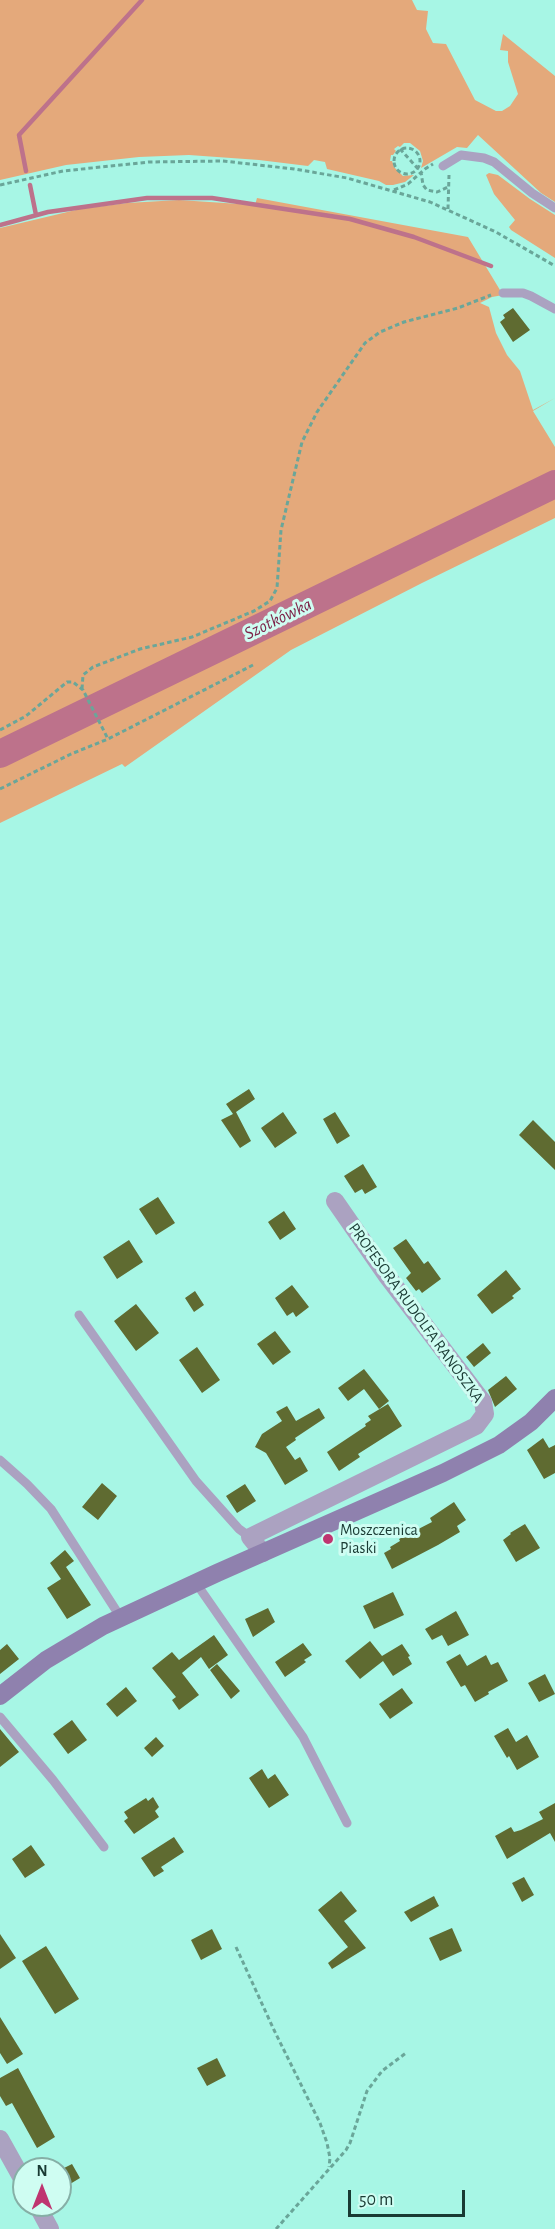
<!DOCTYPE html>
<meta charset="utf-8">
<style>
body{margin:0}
#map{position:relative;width:555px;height:2229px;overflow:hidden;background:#a7f6e5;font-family:"Alegreya Sans",sans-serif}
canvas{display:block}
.north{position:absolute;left:12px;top:2157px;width:60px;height:60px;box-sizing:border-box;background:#cffdf2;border:2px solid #86afa6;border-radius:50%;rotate:0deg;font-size:16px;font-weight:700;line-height:24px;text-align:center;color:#193a33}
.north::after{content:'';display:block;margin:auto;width:21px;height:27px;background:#bf3570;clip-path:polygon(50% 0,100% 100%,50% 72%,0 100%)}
.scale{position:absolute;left:348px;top:2190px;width:117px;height:27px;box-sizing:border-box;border:3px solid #193a33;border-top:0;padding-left:8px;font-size:18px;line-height:21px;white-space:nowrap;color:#193a33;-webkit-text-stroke:4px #cffdf2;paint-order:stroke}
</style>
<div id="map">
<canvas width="555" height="2229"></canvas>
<div class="north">N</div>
<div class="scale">50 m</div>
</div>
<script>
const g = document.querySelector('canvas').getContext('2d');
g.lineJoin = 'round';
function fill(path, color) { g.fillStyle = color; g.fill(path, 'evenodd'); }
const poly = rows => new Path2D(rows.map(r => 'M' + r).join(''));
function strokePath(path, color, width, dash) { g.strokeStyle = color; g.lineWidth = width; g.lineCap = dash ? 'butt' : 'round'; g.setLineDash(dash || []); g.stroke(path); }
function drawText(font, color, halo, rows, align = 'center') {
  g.font = font + ' "Alegreya Sans",sans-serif'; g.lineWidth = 6; g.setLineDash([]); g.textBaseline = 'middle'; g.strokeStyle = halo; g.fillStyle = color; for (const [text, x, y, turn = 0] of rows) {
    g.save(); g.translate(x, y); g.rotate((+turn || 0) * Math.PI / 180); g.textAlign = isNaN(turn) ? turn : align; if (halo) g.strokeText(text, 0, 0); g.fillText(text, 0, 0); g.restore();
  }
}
fill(poly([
 [0,0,412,0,417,10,428,11,426,29,433,43,446,44,475,100,496,111,502,111,510,106,518,94,508,62,508,51,500,50,503,34,555,76,555,202,541,193,478,135,467,148,457,147,421,168,423,161,420,151,410,143,404,143,400,147,398,146,394,149,396,151,393,155,391,155,390,161,392,161,394,167,403,176,414,175,405,182,393,185,386,185,379,181,327,169,325,162,314,160,308,166,259,160,189,155,139,157,66,165,0,180],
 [489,173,498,175,530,199,555,215,555,258,511,230,509,227,515,220,494,194,486,175],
 [257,198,468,237,503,295,492,297,480,303,489,307,496,333,507,355,520,371,533,410,555,398,533,411,555,447,555,518,422,583,291,650,125,767,122,764,0,823,0,228,80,209,127,203,179,200,255,205]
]), '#e4a97b');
strokePath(poly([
 [26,171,19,135,142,0],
 [30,185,36,215],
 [0,225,48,212,147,198,212,198,350,219,414,237,491,266]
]), '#bd728b', 4.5);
strokePath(poly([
 [0,754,555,484]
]), '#bd728b', 28);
fill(poly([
 [513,308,530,330,513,342,500,322,505,318,503,315],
 [249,1089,255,1099,236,1112,251,1141,240,1148,221,1120,233,1114,226,1104],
 [283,1112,297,1133,275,1148,261,1128],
 [335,1112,350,1136,337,1144,323,1119],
 [533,1120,555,1142,555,1170,519,1135],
 [363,1164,377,1187,365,1194,362,1189,355,1193,344,1176],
 [158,1197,175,1223,156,1235,139,1209],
 [284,1211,296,1229,280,1240,268,1222],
 [406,1239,424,1264,428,1261,441,1279,422,1293,419,1289,416,1291,406,1278,411,1273,393,1248],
 [129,1240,143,1262,117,1279,103,1257],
 [506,1270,521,1289,512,1296,514,1298,492,1314,477,1295],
 [292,1285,309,1307,296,1317,293,1312,287,1316,275,1298],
 [195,1291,204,1305,194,1312,185,1298],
 [136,1304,159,1333,136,1351,114,1321],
 [275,1331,291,1352,273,1365,257,1344],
 [483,1343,491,1353,474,1367,466,1357],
 [197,1347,220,1380,202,1393,179,1360],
 [364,1369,389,1401,379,1409,364,1389,348,1401,338,1388],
 [506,1376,517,1389,495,1407,488,1390],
 [388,1404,402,1426,358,1454,360,1457,339,1471,327,1452,366,1426,365,1424,371,1420,368,1416],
 [287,1406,296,1421,319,1408,325,1418,295,1438,296,1440,286,1447,295,1460,300,1457,308,1471,285,1485,266,1453,255,1447,262,1434,282,1421,276,1412],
 [543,1438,549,1448,555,1445,555,1473,544,1479,527,1450],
 [102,1483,117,1496,98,1520,82,1507],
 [245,1484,256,1501,237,1513,226,1496],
 [454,1502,466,1520,457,1526,460,1532,438,1545,392,1569,384,1553,391,1549,390,1547,400,1541,399,1539,432,1522,430,1518],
 [525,1524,540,1548,516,1562,503,1540,511,1534,510,1533],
 [65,1550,74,1561,66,1567,91,1605,67,1619,47,1588,61,1579,50,1563],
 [393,1592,404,1615,374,1629,363,1606],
 [268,1608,275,1622,253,1637,245,1619],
 [456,1611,469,1635,448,1646,442,1635,432,1640,425,1629],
 [214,1635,228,1655,209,1669,201,1657,182,1673,199,1695,179,1710,172,1700,176,1697,152,1668,172,1652,179,1660],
 [370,1641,382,1656,402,1644,410,1656,408,1657,412,1664,393,1676,383,1661,360,1679,345,1661],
 [303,1643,312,1655,304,1660,306,1662,285,1677,275,1662],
 [7,1644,19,1659,0,1674,0,1650],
 [460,1654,467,1666,486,1655,491,1665,498,1662,508,1681,488,1692,489,1694,475,1702,465,1685,461,1687,446,1662],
 [217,1664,240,1691,231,1699,210,1670],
 [545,1674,555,1694,539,1702,528,1683],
 [126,1687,137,1701,117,1717,106,1704],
 [402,1688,413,1703,390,1719,379,1704],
 [72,1720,87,1740,68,1754,53,1734],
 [508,1728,516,1742,527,1735,539,1757,517,1770,509,1756,507,1758,494,1736],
 [0,1729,19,1752,0,1767],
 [156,1737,164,1746,152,1757,144,1748],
 [262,1769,268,1779,275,1774,289,1795,269,1808,249,1778],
 [153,1797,159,1807,155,1811,159,1817,134,1834,124,1821,128,1818,124,1812,146,1798,148,1801],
 [555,1803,555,1842,550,1833,507,1859,495,1836,511,1827,514,1832,521,1830,543,1819,539,1812],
 [174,1837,184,1852,161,1867,164,1871,154,1877,141,1858],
 [31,1845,45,1865,25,1878,12,1859],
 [524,1877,534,1895,522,1902,512,1883],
 [341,1891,357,1911,344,1921,366,1948,332,1969,328,1963,348,1947,318,1910],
 [434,1896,439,1906,411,1922,404,1912],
 [452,1928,462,1951,440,1961,429,1938],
 [212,1929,222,1949,201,1960,191,1940],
 [0,1934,16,1958,0,1969],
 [46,1946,79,1999,55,2014,22,1961],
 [0,2017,23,2054,7,2064,0,2053],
 [217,2058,226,2076,207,2086,197,2068],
 [18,2068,55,2137,37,2148,12,2103,6,2106,0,2096,0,2078],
 [72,2164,80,2178,60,2190,60,2170]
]), '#5f6b31');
strokePath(poly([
 '394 161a13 13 0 1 1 26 0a13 13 0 1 1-26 0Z',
 [400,149,421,172,423,185,427,190,437,192,448,187],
 [0,185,63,171,149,162,223,161,294,169,347,178,430,202,496,232,555,266],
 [394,190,408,184,425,169,433,164],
 [448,209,449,175],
 [82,689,83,675,93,667,140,649,192,637,254,611,270,601,277,588,281,530,302,442,317,412,365,343,380,332,404,322,458,308,491,295],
 [0,730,26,716,67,682,73,682,83,690,108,739],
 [0,789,71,754,108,739,253,665],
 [236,1947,274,2030,320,2123,327,2143,330,2158,329,2167],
 [276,2229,346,2150,350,2143,367,2091,382,2071,406,2053]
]), '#6aa699', 3, [4.5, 3]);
strokePath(poly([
 [443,166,461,155,484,158,494,162,532,193,555,208],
 [503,293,523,293,531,296,555,309],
 [79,1315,196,1481,239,1529,250,1537],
 [0,1460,27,1484,51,1509,121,1618],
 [196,1583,303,1737,347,1823],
 [0,1717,53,1780,104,1847]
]), '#aba2c1', 9);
strokePath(poly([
 [263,1553,250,1537,476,1426,485,1414,483,1402,387,1276,335,1201],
 [0,2139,24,2182],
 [37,2205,50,2229]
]), '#aba2c1', 18);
strokePath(poly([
 [0,1696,46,1660,103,1626,217,1573,443,1473,499,1445,531,1422,555,1398]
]), '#8f81ae', 18);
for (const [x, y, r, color] of [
 [328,1539,6,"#bf3570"]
]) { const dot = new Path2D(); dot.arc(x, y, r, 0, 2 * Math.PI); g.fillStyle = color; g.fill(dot); strokePath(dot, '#cffdf2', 2); }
drawText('16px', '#193a33', '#cffdf2', [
 ["PROFESORA RUDOLFA RANOSZKA",416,1313,54]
]);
drawText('16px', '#193a33', '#cffdf2', [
 ["Moszczenica",340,1530],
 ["Piaski",340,1548]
], 'left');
drawText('italic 18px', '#7e2349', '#cffdf2', [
 ["Szotkówka",278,619,-26]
]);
</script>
